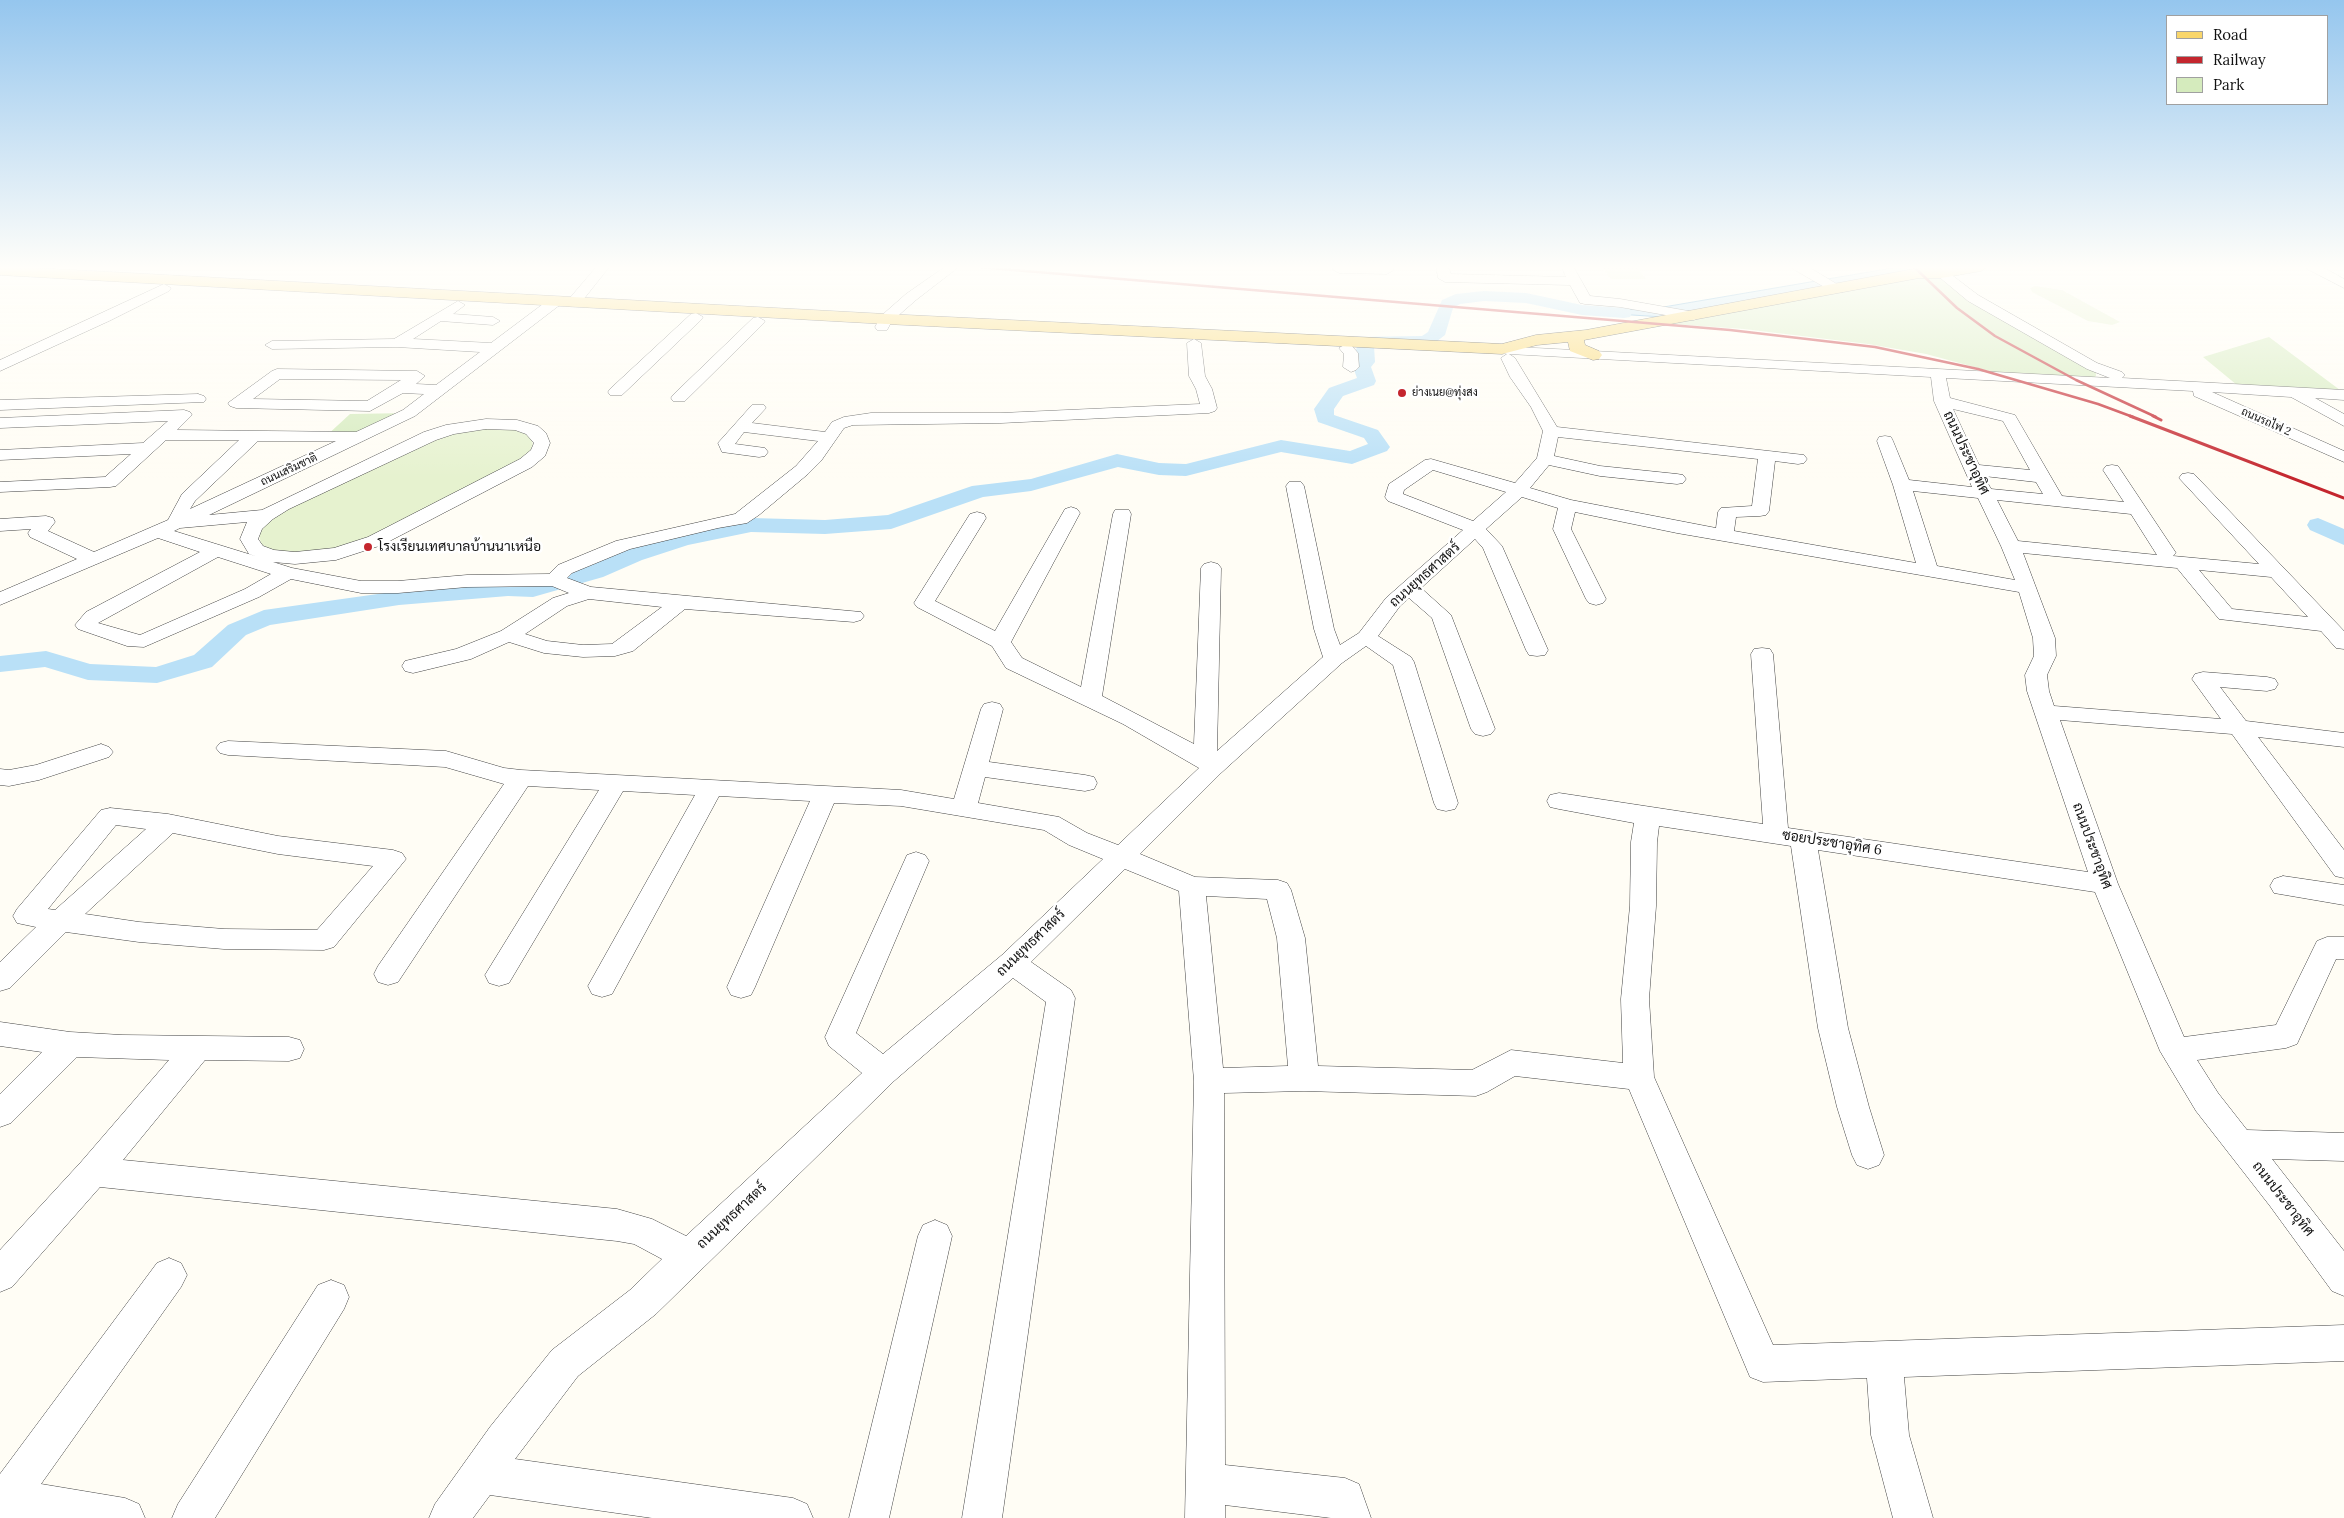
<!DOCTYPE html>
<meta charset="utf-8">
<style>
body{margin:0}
#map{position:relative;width:2344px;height:1518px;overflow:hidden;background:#fffdf5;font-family:Lora,serif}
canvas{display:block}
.legend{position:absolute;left:2166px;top:15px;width:162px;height:90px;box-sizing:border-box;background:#fff;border:1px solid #a0a0a0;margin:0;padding:6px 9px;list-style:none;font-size:15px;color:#111}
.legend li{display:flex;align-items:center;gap:10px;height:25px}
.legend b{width:25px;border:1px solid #a0a0a0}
</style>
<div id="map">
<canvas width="2344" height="1518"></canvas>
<ul class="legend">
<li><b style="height:6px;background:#f9d66b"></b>Road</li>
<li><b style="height:6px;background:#c4262e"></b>Railway</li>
<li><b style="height:14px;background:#d5ebbd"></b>Park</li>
</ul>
</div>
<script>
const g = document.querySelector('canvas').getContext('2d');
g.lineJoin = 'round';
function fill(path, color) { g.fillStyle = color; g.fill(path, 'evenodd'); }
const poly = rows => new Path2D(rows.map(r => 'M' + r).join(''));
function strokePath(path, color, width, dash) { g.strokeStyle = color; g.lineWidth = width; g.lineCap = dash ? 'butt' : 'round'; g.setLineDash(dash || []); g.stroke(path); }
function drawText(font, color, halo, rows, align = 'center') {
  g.font = font + ' Lora,Sarabun,serif'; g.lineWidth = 5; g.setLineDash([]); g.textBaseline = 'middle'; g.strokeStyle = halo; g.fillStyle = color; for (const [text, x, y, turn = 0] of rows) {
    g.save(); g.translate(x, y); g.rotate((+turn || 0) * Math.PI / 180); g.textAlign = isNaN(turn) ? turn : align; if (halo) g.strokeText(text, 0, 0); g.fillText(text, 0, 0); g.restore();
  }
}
fill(poly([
 [1941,273,2096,371,2096,376,2089,380,2015,378,1926,354,1868,344,1744,329,1656,323],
 [2269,337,2344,393,2243,390,2203,357],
 [409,413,360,436,325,437,350,414]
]), '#d5ebbd');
fill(poly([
 [1601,266,1636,266,1646,279,1611,279],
 [2035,286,2062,290,2120,322,2112,325,2088,321,2032,292,2030,288],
 [476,428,512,429,525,433,532,439,533,447,528,456,362,543,315,554,273,551,261,544,259,534,265,523,278,512,435,438]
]), '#e6f2cf');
const water = poly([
 [1904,266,1909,271,1663,317,1586,312,1586,308,1646,310,1904,266]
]);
fill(water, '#b9e0f7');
strokePath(water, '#3f96cf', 1);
fill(poly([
 [1484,291,1526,293,1582,305,1624,308,1630,309,1632,313,1630,317,1624,318,1582,315,1526,303,1484,301,1460,304,1453,308,1445,335,1432,345,1374,346,1375,362,1371,367,1376,381,1374,385,1343,396,1334,409,1334,415,1378,430,1390,447,1387,451,1352,464,1281,452,1186,476,1159,475,1118,467,1031,491,983,497,891,529,825,534,751,532,688,545,642,560,603,577,533,597,508,596,399,605,270,625,246,635,212,667,157,683,88,680,45,667,0,672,0,656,46,651,90,664,156,667,194,655,228,625,264,610,399,591,508,582,532,583,587,567,626,550,683,532,751,518,825,520,888,515,972,486,1031,479,1117,454,1159,463,1186,464,1281,440,1350,451,1368,444,1364,438,1318,422,1314,409,1329,388,1357,378,1353,367,1357,362,1355,353,1360,337,1422,336,1428,332,1442,300,1456,294,1484,291],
 [2318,518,2344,529,2344,545,2310,530,2307,525,2310,520,2318,518]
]), '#b9e0f7');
const minor = poly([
 [597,266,610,266,579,305,569,305,567,302,569,299,597,266],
 [946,266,960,266,916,300,892,321,887,330,877,330,875,327,881,316,906,294,946,266],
 [1334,266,1392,266,1394,270,1387,274,1339,273,1332,269,1334,266],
 [1436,266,1448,266,1451,274,1566,277,1561,266,1573,266,1590,296,1620,299,1694,312,1701,316,1694,320,1620,307,1585,304,1580,303,1570,285,1445,282,1438,278,1436,266],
 [1792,266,1807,266,1845,289,1843,292,1833,292,1793,269,1792,266],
 [1926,266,1940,266,1978,295,2097,363,2122,372,2125,375,2122,378,2344,390,2344,400,2315,398,2344,414,2344,426,2291,397,2212,392,2344,451,2344,462,2194,396,2193,391,1946,378,1950,398,2015,415,2062,496,2124,502,2103,470,2106,466,2112,465,2118,466,2176,553,2173,556,2259,564,2179,478,2182,474,2188,473,2194,474,2344,631,2344,649,2336,648,2321,631,2219,619,2177,568,2023,553,2055,638,2056,656,2047,675,2049,691,2054,706,2221,719,2192,679,2195,674,2203,672,2267,677,2275,679,2278,684,2275,689,2267,691,2220,687,2246,721,2344,733,2344,747,2258,737,2344,850,2344,878,2335,876,2232,734,2060,720,2118,884,2184,1037,2276,1025,2317,941,2327,937,2344,937,2344,959,2336,959,2297,1044,2286,1048,2197,1060,2218,1093,2247,1130,2344,1133,2344,1161,2272,1159,2344,1251,2344,1296,2332,1291,2270,1206,2196,1111,2160,1051,2095,892,1818,850,1848,1028,1869,1107,1884,1155,1879,1165,1868,1169,1857,1165,1852,1155,1837,1107,1818,1028,1791,846,1659,826,1657,842,1656,906,1649,999,1654,1077,1773,1345,2344,1325,2344,1361,1904,1377,1909,1435,1933,1518,1893,1518,1871,1435,1867,1378,1763,1382,1750,1377,1629,1089,1515,1076,1487,1092,1476,1096,1304,1091,1224,1093,1225,1465,1345,1478,1359,1484,1371,1518,1331,1518,1225,1505,1225,1518,1185,1518,1194,1081,1179,891,1125,869,1031,962,1071,990,1075,998,1002,1518,962,1518,1046,1002,1013,978,894,1081,656,1314,578,1376,515,1459,793,1498,807,1504,813,1518,652,1518,490,1495,473,1518,429,1518,435,1504,490,1427,552,1350,630,1290,662,1259,634,1244,617,1241,100,1187,12,1287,0,1292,0,1250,81,1162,169,1060,77,1057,11,1123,0,1127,0,1094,42,1052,0,1046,0,1022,70,1032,122,1035,289,1037,300,1040,304,1049,300,1058,289,1061,205,1060,123,1160,617,1209,652,1219,686,1236,862,1073,829,1046,825,1037,907,855,916,852,925,855,929,861,856,1033,883,1054,1002,955,1103,859,1069,845,1044,830,901,806,834,803,755,987,751,995,741,998,731,995,727,987,810,801,719,796,612,994,602,997,592,994,588,986,695,795,623,791,509,983,499,986,489,983,485,975,599,790,528,786,398,982,388,985,378,982,374,974,378,966,504,784,445,767,228,755,220,753,216,748,220,743,228,741,446,751,504,768,521,770,901,790,954,799,981,709,984,704,992,702,1000,704,1003,709,989,762,1085,775,1094,777,1097,783,1094,789,1085,791,985,777,978,803,1059,817,1087,833,1118,845,1199,768,1123,724,1006,668,992,646,917,607,914,603,970,514,977,512,984,514,986,518,935,601,995,631,1065,509,1071,507,1077,509,1080,513,1011,642,1022,658,1081,687,1113,514,1115,510,1129,510,1131,514,1102,696,1194,744,1201,568,1204,564,1211,562,1218,564,1221,568,1217,751,1323,657,1314,629,1286,486,1289,482,1301,482,1304,486,1334,629,1340,645,1359,633,1386,598,1463,530,1388,501,1385,497,1389,484,1425,460,1431,459,1515,483,1537,458,1543,431,1531,407,1510,377,1501,358,1507,354,1497,352,1495,349,1497,346,2110,378,2087,369,1968,301,1926,266],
 [1509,354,1931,377,1934,401,1972,487,1909,480,1893,441,1891,437,1885,436,1879,437,1877,441,1893,485,1916,563,1734,531,1736,517,1760,516,1766,515,1769,511,1775,461,1798,464,1804,463,1807,459,1804,455,1557,427,1515,358,1509,354],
 [1953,409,2003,421,2030,470,1979,465,1953,409],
 [1558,437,1758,459,1752,506,1721,508,1718,512,1716,528,1571,500,1530,488,1549,465,1600,476,1677,484,1683,483,1686,479,1683,475,1677,474,1600,466,1554,456,1558,437],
 [1433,470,1506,492,1473,521,1403,494,1404,490,1433,470],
 [1984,476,2036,482,2043,494,1991,489,1984,476],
 [1913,491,1978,498,2001,546,2015,580,1937,566,1913,491],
 [1522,497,1558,508,1553,529,1586,599,1589,603,1596,605,1603,603,1606,599,1571,529,1575,512,1677,533,2019,592,2033,638,2034,656,2025,675,2027,691,2088,872,1788,828,1773,654,1770,649,1762,648,1754,649,1751,654,1763,824,1559,793,1550,795,1547,801,1550,807,1559,809,1634,823,1631,842,1630,906,1621,999,1623,1063,1511,1050,1472,1070,1318,1066,1305,938,1291,890,1287,883,1278,880,1195,877,1140,854,1221,773,1342,663,1366,646,1393,665,1434,803,1437,809,1446,811,1455,809,1458,803,1414,662,1411,657,1378,636,1400,606,1409,598,1432,618,1471,729,1475,734,1483,736,1491,734,1495,729,1451,615,1421,588,1475,539,1483,548,1526,650,1529,655,1537,656,1545,655,1548,650,1502,546,1486,529,1522,497],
 [1997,500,2131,514,2157,555,2018,541,1997,500],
 [2199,570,2271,577,2308,617,2232,609,2199,570],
 [1206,896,1267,899,1277,938,1288,1066,1223,1068,1206,896],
 [2306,266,2321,266,2344,279,2344,288,2307,269,2306,266],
 [164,284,171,288,169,291,109,321,0,371,0,360,164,284],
 [556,297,561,298,563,301,561,304,415,416,209,515,262,510,424,432,446,425,486,419,517,420,538,426,546,433,550,443,545,456,532,467,382,545,336,560,295,564,273,562,292,568,361,581,398,581,467,575,549,574,558,565,616,541,735,514,796,466,818,441,744,432,735,444,765,448,768,452,765,456,759,457,722,452,718,443,752,405,764,405,766,408,752,423,825,432,832,422,844,417,871,413,1001,413,1200,404,1196,389,1189,376,1187,343,1194,339,1201,343,1205,376,1212,389,1217,408,1215,411,1209,413,1001,423,853,425,844,428,821,461,808,474,759,515,747,523,718,528,630,549,572,573,567,578,591,587,861,612,864,616,861,620,854,622,685,609,633,651,615,656,583,657,544,653,509,642,471,659,413,673,405,671,402,666,405,661,456,649,501,631,553,598,569,593,552,586,467,587,398,593,361,593,291,579,259,597,144,647,127,646,78,629,75,625,86,612,200,552,158,538,0,605,0,592,77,559,30,537,28,533,31,529,0,531,0,519,46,516,53,518,55,522,48,531,94,552,168,520,182,494,239,440,166,440,116,486,110,487,0,492,0,482,105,477,131,454,0,460,0,450,143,443,168,421,0,428,0,418,184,410,190,412,192,415,177,430,356,432,403,410,424,394,403,393,370,411,236,408,230,406,228,403,272,371,277,369,417,371,425,376,416,384,436,385,480,352,397,347,272,349,265,345,272,341,394,339,458,301,465,305,453,314,493,317,500,321,493,325,441,321,413,339,491,343,551,298,556,297],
 [280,379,401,380,367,401,253,399,280,379],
 [486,429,515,430,526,434,534,443,531,450,520,459,368,537,334,548,295,552,274,550,263,546,258,539,262,529,273,519,289,509,436,440,454,434,486,429],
 [258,441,336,441,190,509,195,501,258,441],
 [247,522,240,539,249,554,255,556,174,531,180,528,247,522],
 [218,557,271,574,245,589,140,635,98,623,218,557],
 [589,599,662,607,612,644,583,645,547,641,525,634,567,606,589,599],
 [696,313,703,317,701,320,622,395,610,395,608,392,610,389,691,314,696,313],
 [758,317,765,321,763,324,685,401,673,401,671,398,673,395,753,318,758,317],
 [1346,344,1351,345,1358,353,1359,367,1356,370,1351,372,1343,367,1344,354,1339,348,1346,344],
 [198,394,204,396,206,399,204,402,0,410,0,400,198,394],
 [101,744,109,747,113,752,109,757,39,780,9,786,0,785,0,769,9,770,36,765,101,744],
 [110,808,168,814,278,836,393,850,402,853,406,859,334,947,324,950,224,949,139,942,66,932,10,988,0,991,0,962,36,927,17,923,13,916,17,909,101,810,110,808],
 [116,825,146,829,55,910,48,909,116,825],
 [173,833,278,854,373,866,317,930,224,929,139,922,85,914,173,833],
 [2283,876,2344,885,2344,905,2274,893,2270,886,2274,879,2283,876],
 [935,1220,947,1225,952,1236,889,1518,849,1518,918,1236,923,1225,935,1220],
 [169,1258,181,1263,187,1275,181,1287,41,1484,125,1498,139,1504,145,1518,0,1518,0,1474,157,1263,169,1258],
 [331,1280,344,1285,349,1297,344,1309,215,1518,172,1518,178,1504,318,1285,331,1280]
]);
const major = poly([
 [0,266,886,314,1502,344,1536,335,1586,330,1919,268,1989,266,1981,271,1941,278,1919,278,1584,340,1585,345,1599,351,1602,355,1599,359,1593,360,1570,351,1568,342,1537,345,1502,354,886,324,0,275,0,266]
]);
strokePath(minor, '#444', 1);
strokePath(major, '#222', 1);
fill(minor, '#fff');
fill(major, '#f9d66b');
strokePath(poly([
 [966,266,1730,330,1875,347,1978,369,2098,404,2133,417],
 [1913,266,1957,308,1995,336,2076,380,2156,417]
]), '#c4262e', 2.5);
strokePath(poly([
 [2130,416,2344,498],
 [2153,416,2161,420]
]), '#c4262e', 3);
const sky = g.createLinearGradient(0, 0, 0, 478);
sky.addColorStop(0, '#95c6ee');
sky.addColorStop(0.56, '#fffefa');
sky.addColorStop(1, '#fffefa00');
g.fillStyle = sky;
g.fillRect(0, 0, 2344, 478);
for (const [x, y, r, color] of [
 [1402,393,5,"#c4262e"],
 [368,547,5,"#c4262e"]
]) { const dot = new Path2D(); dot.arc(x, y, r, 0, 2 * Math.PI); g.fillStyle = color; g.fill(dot); strokePath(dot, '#fff', 2); }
drawText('11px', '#111', '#fff', [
 ["ย่างเนย@ทุ่งสง",1412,393]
], 'left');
drawText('11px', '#111', '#fff', [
 ["ถนนรถไฟ 2",2266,422,24],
 ["ถนนเสริมชาติ",289,470,-25]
]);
drawText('14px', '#111', '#fff', [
 ["ถนนประชาอุทิศ",1966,453,65],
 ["ถนนยุทธศาสตร์",1425,575,-42],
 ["ซอยประชาอุทิศ 6",1832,843,9],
 ["ถนนประชาอุทิศ",2092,846,70],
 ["ถนนยุทธศาสตร์",1031,943,-44],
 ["ถนนประชาอุทิศ",2283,1199,52],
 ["ถนนยุทธศาสตร์",732,1216,-43]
]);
drawText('14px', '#111', '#fff', [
 ["โรงเรียนเทศบาลบ้านนาเหนือ",378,547]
], 'left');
</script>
